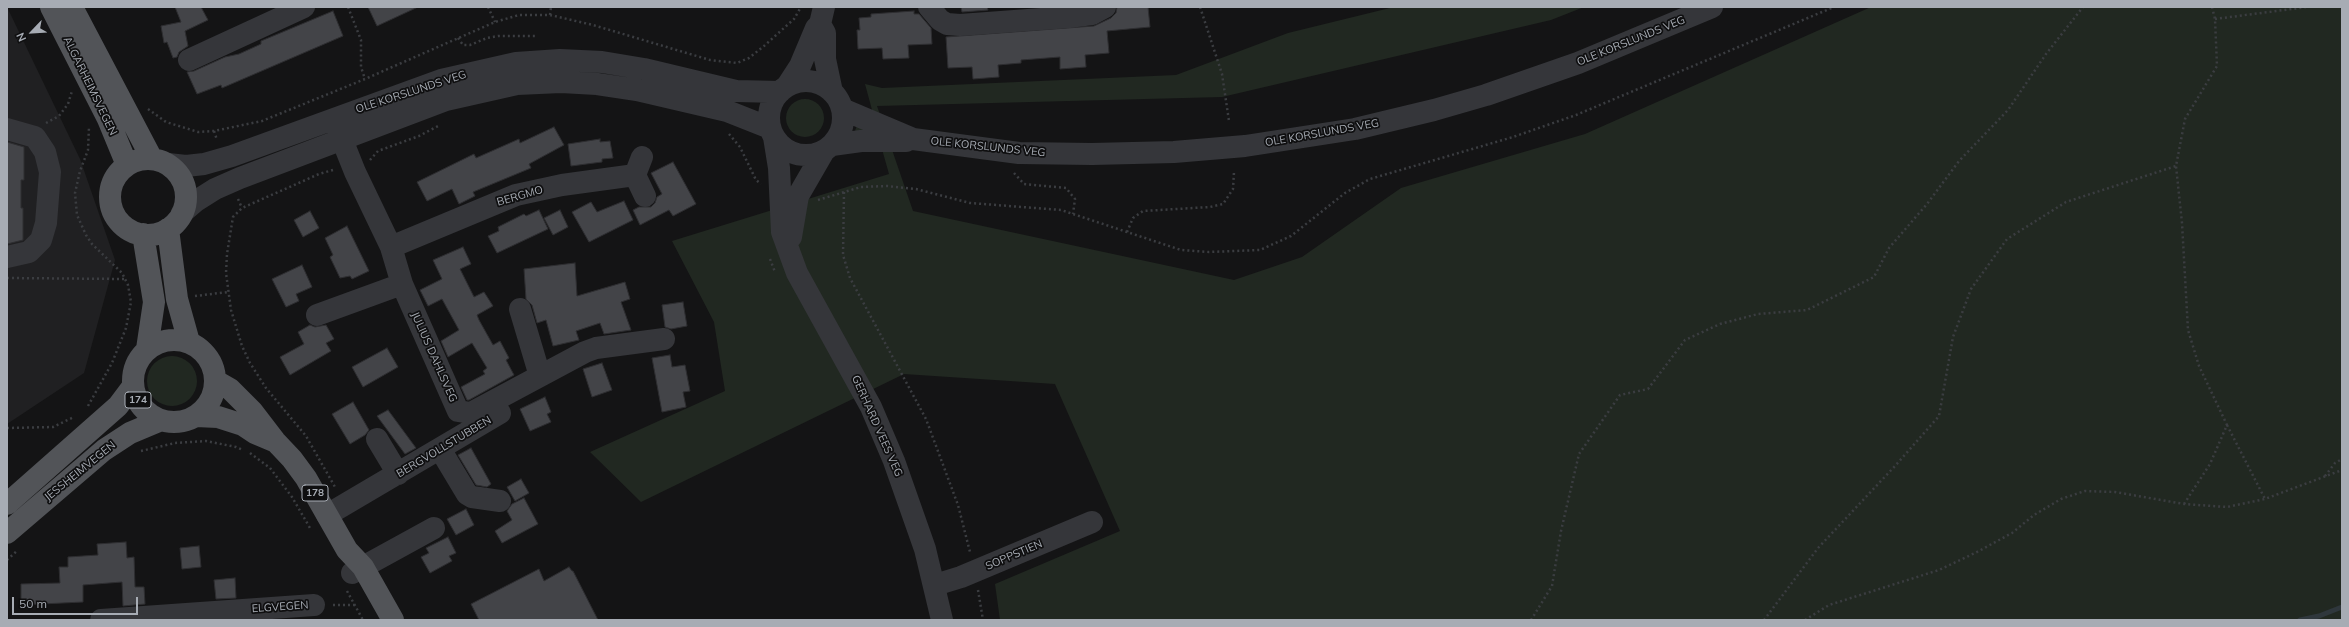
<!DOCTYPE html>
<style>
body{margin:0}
#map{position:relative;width:2349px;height:627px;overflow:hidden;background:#141415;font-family:Mulish,sans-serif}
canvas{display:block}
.frame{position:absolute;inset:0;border:8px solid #a7acb4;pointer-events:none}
.north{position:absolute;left:12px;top:12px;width:40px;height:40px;-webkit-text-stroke:3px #0f0f10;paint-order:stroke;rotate:245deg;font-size:11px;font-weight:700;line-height:16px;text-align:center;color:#a7acb4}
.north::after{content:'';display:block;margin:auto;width:14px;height:18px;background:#a7acb4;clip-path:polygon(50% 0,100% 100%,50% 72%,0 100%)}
.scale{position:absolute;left:12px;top:597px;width:126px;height:18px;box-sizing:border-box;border:2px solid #a7acb4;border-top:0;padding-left:5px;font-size:12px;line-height:14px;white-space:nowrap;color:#a7acb4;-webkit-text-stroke:3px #0f0f10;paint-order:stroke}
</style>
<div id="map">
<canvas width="2349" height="627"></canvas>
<div class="frame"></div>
<div class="north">N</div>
<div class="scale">50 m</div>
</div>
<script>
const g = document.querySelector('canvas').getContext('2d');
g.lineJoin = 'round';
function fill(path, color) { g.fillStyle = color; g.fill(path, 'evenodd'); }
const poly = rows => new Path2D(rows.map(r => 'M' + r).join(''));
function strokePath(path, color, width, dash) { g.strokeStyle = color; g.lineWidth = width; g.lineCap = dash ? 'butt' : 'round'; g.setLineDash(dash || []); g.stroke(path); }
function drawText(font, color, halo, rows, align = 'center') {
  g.font = font + ' Mulish,sans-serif'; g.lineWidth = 3.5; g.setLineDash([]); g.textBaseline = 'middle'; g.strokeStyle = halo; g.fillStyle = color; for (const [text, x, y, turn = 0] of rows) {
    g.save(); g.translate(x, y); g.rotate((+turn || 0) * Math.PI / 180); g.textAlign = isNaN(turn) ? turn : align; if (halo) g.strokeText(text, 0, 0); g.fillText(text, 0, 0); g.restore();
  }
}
fill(poly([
 [7,7,80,159,115,260,84,373,7,424]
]), '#202022');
fill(poly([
 [1394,7,1584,7,1551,20,1222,97,877,106,913,211,1234,280,1302,257,1401,188,1585,134,1871,7,2342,7,2342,620,1000,620,995,584,1120,531,1055,384,904,374,641,502,590,452,725,391,714,322,672,241,889,174,878,135,854,134,857,125,878,132,865,84,882,88,1176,75,1288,33],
 '786 118a19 19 0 1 1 38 0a19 19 0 1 1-38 0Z',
 '147 381a25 25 0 1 1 50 0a25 25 0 1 1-50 0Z'
]), '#212821');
strokePath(poly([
 [2300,620,2319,616,2342,607]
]), '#2f373c', 5);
const building = poly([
 [175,7,201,7,208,20,185,31,188,46,179,52,177,57,173,58,167,42,164,43,161,26,181,22,175,7],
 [368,7,418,7,377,26,368,7],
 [961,7,987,7,988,10,962,12,961,7],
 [1117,7,1148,7,1150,27,1107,31,1109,53,1085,55,1086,67,1060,69,1060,57,1021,60,1021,63,998,65,999,77,973,79,972,67,948,68,946,37,1094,26,1111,18,1116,13,1117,7],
 [333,11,343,36,222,88,221,85,197,94,187,72,194,71,225,57,239,54,261,44,261,41,333,11],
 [914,11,914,14,919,14,931,28,932,44,908,45,909,58,883,59,882,48,858,49,857,30,860,30,859,18,871,17,871,14,914,11],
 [554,127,564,145,529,164,531,168,473,192,475,196,459,204,452,189,427,201,417,182,474,154,476,158,519,139,520,143,554,127],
 [600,139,600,142,610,141,613,158,602,159,602,162,571,166,568,144,600,139],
 [7,142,24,147,24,180,21,180,21,208,23,208,23,240,7,244,7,142],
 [673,162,696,204,673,216,669,210,640,225,633,210,639,207,651,207,655,203,657,197,662,194,651,173,673,162],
 [624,201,633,220,589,242,572,212,591,202,597,212,624,201],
 [539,210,548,229,497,253,488,236,499,231,498,227,524,214,526,216,539,210],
 [560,210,568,227,553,235,544,218,560,210],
 [310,211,319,228,303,237,294,220,310,211],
 [347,226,369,271,352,279,350,276,340,278,330,257,333,255,325,238,347,226],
 [463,247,471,264,460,269,474,297,484,292,493,306,477,315,479,320,493,345,500,341,509,358,506,360,514,375,469,400,467,400,461,387,485,374,483,371,487,368,472,343,448,357,441,341,459,330,442,299,428,306,420,290,442,279,433,260,463,247],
 [575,263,577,296,625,282,630,299,621,302,631,330,604,334,600,323,576,331,579,340,553,346,546,320,537,323,532,305,526,299,524,269,575,263],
 [302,265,312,287,296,294,299,301,286,307,272,279,302,265],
 [683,302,687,326,671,329,665,327,662,305,683,302],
 [310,325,315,327,326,325,334,339,326,343,331,351,290,375,280,357,304,344,298,332,310,325],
 [387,348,398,367,363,387,352,367,387,348],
 [670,355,672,367,685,365,690,391,683,392,686,407,662,412,652,358,670,355],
 [602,363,612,390,592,397,583,369,602,363],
 [545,397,551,412,547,414,551,422,530,431,520,409,545,397],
 [353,402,369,430,365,435,350,444,332,414,353,402],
 [388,410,416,448,405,454,377,416,388,410],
 [471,448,491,484,487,487,476,485,458,455,471,448],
 [521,479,529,493,515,501,507,487,521,479],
 [524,498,538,524,502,543,495,531,512,520,507,511,512,504,524,498],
 [466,509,474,525,456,535,447,519,466,509],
 [448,537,456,553,449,556,452,561,430,573,421,557,429,553,426,548,448,537],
 [126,542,127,558,134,557,135,587,144,587,145,604,123,606,122,582,83,585,83,602,21,605,21,584,60,583,59,567,68,567,68,557,98,555,97,544,126,542],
 [199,546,201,567,182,569,180,548,199,546],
 [569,567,572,571,573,571,598,620,479,620,471,604,539,569,544,581,569,567],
 [235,578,236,598,216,599,214,580,235,578]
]);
fill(building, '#434448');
strokePath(building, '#2e2e31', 1);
strokePath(poly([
 [348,7,361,40,361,67,365,79],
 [488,7,495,22],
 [1200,7,1222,74,1229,121],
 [550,15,551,7],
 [2215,19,2307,7],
 [458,38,463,45,470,45,487,38,498,36,537,36],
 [148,109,166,122,198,132,214,131,262,121,365,79,495,22,519,15,550,15,593,25,710,60,737,63,749,58,764,46,794,19,801,7],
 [46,123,59,116,68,104,72,91],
 [214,131,217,140],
 [729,134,740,147,756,180,761,184],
 [370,160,378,151,419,136,440,125],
 [333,170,319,174,242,208,233,217,227,254,226,273,231,310,242,346,250,363,266,388,306,436,335,487],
 [1014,173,1024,184,1066,188,1075,199,1073,214],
 [844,192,843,255,850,278,926,419,958,505,970,552],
 [238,199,242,208],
 [818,200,861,187,887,186,916,189,970,203,1061,210,1181,250,1209,252,1260,250,1291,236,1345,193,1370,179,1513,137,1576,115,1834,7],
 [1127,232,1133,218,1143,211,1210,207,1223,204,1233,189,1234,172],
 [770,259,775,272],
 [7,278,125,279],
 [195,296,228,292],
 [88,406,112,363,126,328,131,302,128,285,122,273,92,244,86,235,77,215,75,193,80,171,88,150,89,127],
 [2227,425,2265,499],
 [7,428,53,427,74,417],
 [141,451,175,443,206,441,236,447,243,450],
 [250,453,270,468,292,497,310,528],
 [2325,476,2335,463,2342,459],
 [2184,504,2210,464,2227,425,2199,366,2188,330,2182,223,2176,166,2185,119,2217,66,2215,19,2212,7],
 [7,560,18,550],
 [978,590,983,620],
 [347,591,363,620],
 [333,605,355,605],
 [1531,620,1552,586,1561,531,1579,454,1620,395,1648,389,1685,340,1720,324,1758,314,1807,310,1874,277,1889,248,1927,204,1959,161,2008,110,2046,54,2083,7],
 [1764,620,1818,548,1895,466,1939,416,1953,337,1971,289,2007,239,2066,202,2176,166],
 [1805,620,1829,605,1939,570,1977,552,2012,533,2034,515,2061,499,2085,491,2115,492,2184,504,2227,507,2265,499,2342,470]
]), '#3b3d41', 2.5, [2, 3]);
strokePath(poly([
 [824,7,820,24,825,33,825,59,832,92],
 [929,7,940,20,947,24,960,25,1069,17,1092,14,1105,7],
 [189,60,304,7],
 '769 118a37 37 0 1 1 74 0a37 37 0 1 1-74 0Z',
 [787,86,800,66,816,28,820,24],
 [842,109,913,139,1019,153,1092,154,1174,152,1245,146,1355,129,1434,110,1486,95,1578,63,1712,7],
 [337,127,355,172,391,247,402,284,458,411,471,413,585,352,596,348,664,339],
 [7,129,35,137,45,152,50,172,46,223,41,240,29,252,7,257],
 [774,137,779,168,782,232,797,273,871,407,894,461,925,549,942,620],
 [832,145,861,141,906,141],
 [168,164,186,166,204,164,232,156,441,80,516,63,560,60,602,62,644,69,736,91,780,92],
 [635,175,642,157],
 [182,213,196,201,215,189,240,178,446,100,517,84,561,82,597,84,637,90,727,111,770,128],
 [791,237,798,196,824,151],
 [391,247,516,195,562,185,635,175,645,196],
 [520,309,540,376],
 [317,315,402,284],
 [377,439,398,474],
 [440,449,467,494,472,497,500,501],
 [327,515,500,413],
 [352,573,434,528],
 [935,585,961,577,1092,522],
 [101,620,314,605]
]), '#35363a', 22);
strokePath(poly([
 [51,7,108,119,127,165],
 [72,7,152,159],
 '110 197a38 38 0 1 1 76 0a38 38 0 1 1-76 0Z',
 [168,229,177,299,189,342],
 [143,234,154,302,147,349],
 '133 381a41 41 0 1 1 82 0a41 41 0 1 1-82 0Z',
 [216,381,230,389,252,411,275,441,292,459,306,478,347,550,363,567,393,620],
 [196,416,218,417,243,425,255,433,274,441],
 [7,504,118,406,133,386],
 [7,533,104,450,130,433,161,420]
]), '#525458', 22);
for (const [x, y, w] of [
 [138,400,26],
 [315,493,26]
]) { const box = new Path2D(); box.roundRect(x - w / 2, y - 8, w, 16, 3); g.fillStyle = '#0f0f10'; g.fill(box); strokePath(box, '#a7acb4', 1); }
drawText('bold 10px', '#a7acb4', null, [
 ["174",138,400],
 ["178",315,493]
]);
drawText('11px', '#a7acb4', '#0f0f10', [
 ["OLE KORSLUNDS VEG",1631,41,-22],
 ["ALGARHEIMSVEGEN",90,86,64],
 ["OLE KORSLUNDS VEG",411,92,-18],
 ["OLE KORSLUNDS VEG",1322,133,-10],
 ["OLE KORSLUNDS VEG",988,147,6],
 ["BERGMO",520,196,-16],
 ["JULIUS DAHLSVEG",434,357,66],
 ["GERHARD VEES VEG",877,426,66],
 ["BERGVOLLSTUBBEN",444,447,-31],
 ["JESSHEIMVEGEN",80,471,-39],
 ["SOPPSTIEN",1014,555,-23],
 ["ELGVEGEN",280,607,-4]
]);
</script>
